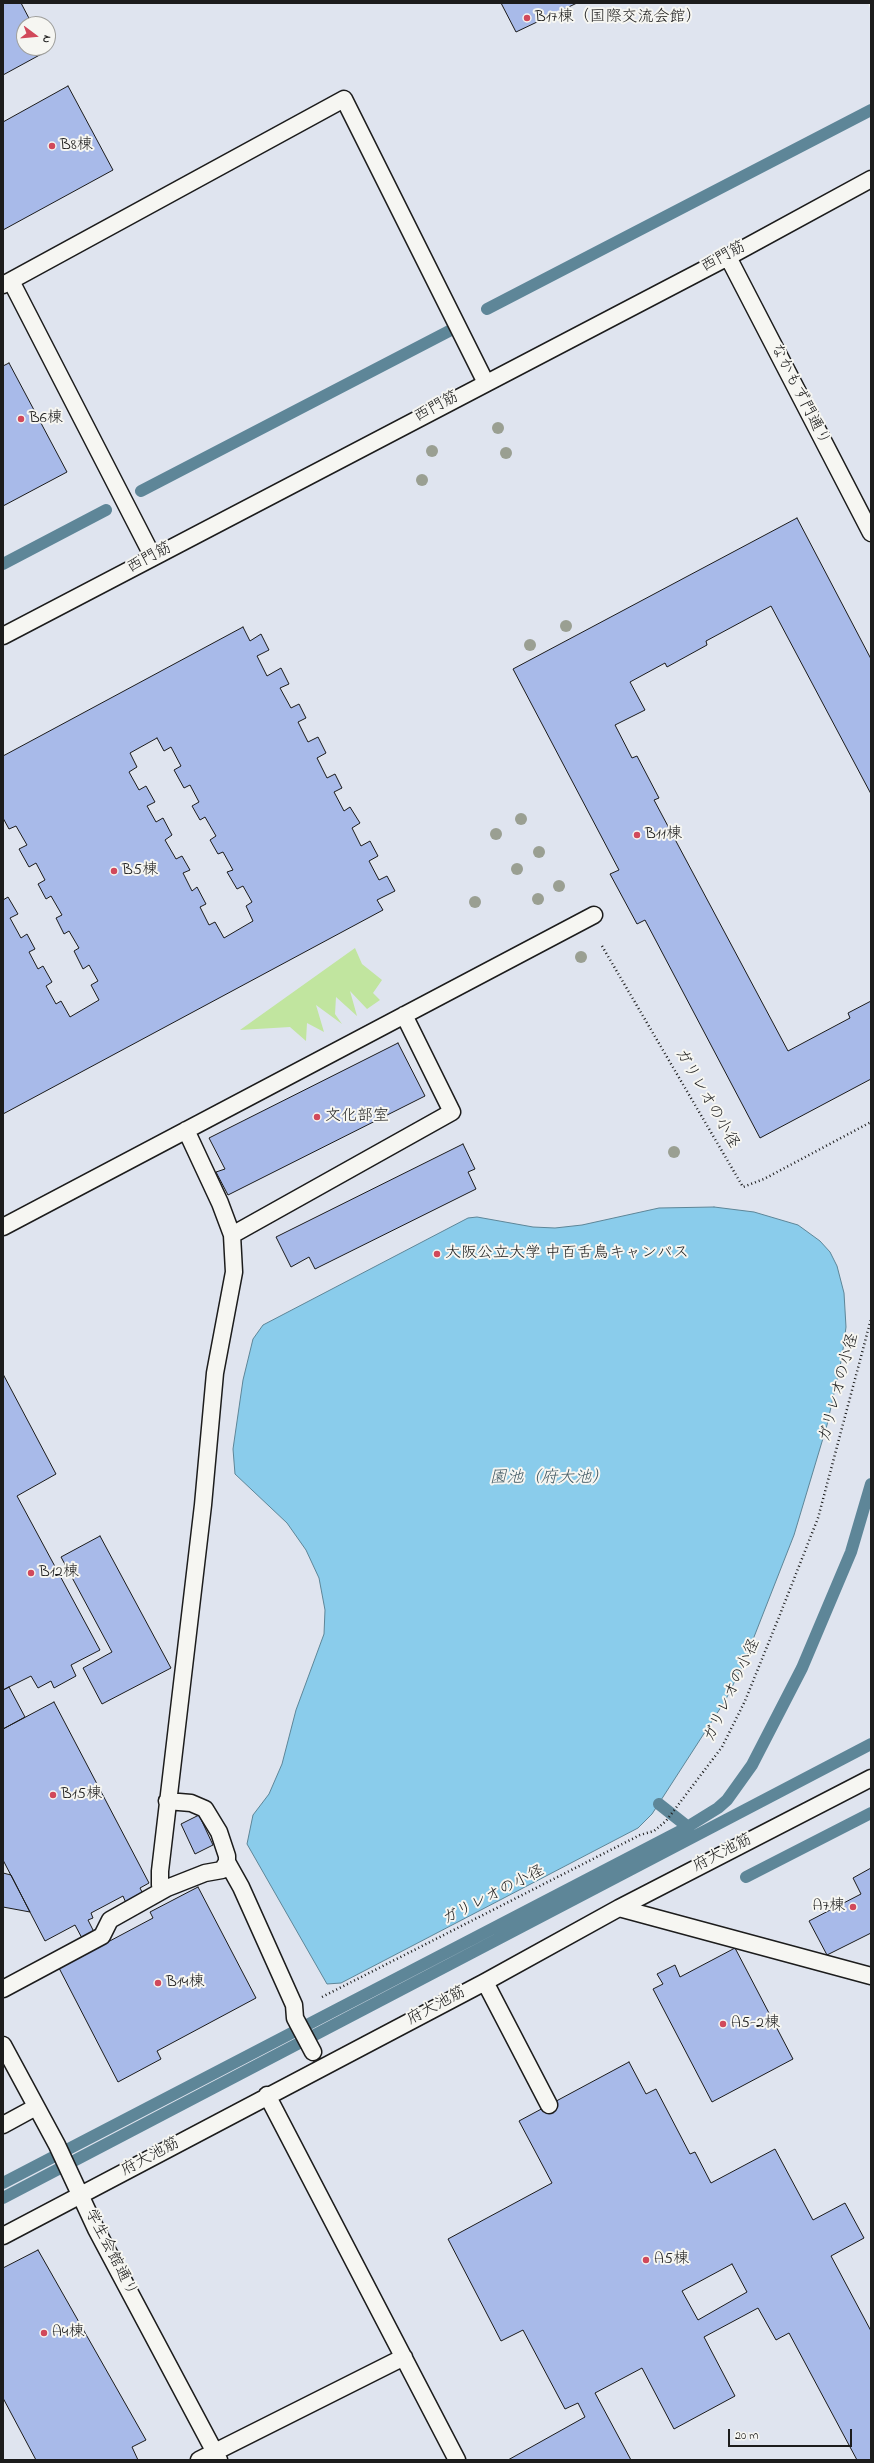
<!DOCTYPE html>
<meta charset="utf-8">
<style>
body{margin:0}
#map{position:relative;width:874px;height:2463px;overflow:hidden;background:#f6f6f2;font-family:"Indie Flower",sans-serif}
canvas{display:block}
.frame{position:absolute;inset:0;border:4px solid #1c1c1c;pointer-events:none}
.north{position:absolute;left:16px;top:16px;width:40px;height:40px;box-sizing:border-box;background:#f6f6f2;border:1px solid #9f9f9c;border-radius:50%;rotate:106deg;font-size:11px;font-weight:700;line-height:16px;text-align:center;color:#1c1c1c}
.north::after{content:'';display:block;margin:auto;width:14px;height:18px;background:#d1495b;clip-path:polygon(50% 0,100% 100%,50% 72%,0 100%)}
.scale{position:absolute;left:728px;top:2429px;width:124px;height:18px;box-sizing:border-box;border:2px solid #1c1c1c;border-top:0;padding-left:5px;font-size:12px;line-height:14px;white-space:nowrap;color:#1c1c1c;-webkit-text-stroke:3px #f6f6f2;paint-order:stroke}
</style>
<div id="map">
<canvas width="874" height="2463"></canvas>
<div class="frame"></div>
<div class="north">N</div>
<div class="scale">20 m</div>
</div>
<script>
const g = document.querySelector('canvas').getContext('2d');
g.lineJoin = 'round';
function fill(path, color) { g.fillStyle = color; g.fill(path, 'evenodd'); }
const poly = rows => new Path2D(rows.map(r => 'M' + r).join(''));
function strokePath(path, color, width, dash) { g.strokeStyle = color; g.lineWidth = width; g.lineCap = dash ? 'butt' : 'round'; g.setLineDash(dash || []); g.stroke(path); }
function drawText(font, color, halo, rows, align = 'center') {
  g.font = font + ' "Indie Flower","Klee One",sans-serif'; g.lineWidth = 4; g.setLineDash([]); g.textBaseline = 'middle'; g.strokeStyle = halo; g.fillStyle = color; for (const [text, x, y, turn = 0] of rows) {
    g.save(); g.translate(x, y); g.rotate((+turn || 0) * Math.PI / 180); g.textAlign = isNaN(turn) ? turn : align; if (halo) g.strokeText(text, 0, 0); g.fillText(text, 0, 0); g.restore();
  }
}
fill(poly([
 [3,3,868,3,871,10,871,2460,3,2460],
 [24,24,48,24,48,48,24,48]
]), '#dfe4ef');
fill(poly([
 [355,948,362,964,382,980,373,993,380,1000,367,1009,350,991,357,1016,336,997,335,1014,342,1024,316,1005,324,1032,307,1023,306,1041,290,1027,240,1030]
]), '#c1e59f');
const water = poly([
 [714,1207,754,1212,798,1225,820,1241,830,1252,837,1266,844,1293,846,1327,842,1357,827,1425,794,1535,743,1665,725,1701,652,1814,638,1828,341,1983,327,1984,247,1844,253,1815,269,1794,282,1764,296,1710,324,1634,325,1610,319,1578,306,1550,287,1523,235,1474,233,1449,243,1380,253,1339,263,1325,468,1218,477,1217,533,1227,555,1228,582,1225,659,1208,714,1207]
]);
fill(water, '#8acceb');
strokePath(water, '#5e8698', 1);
strokePath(poly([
 [487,309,871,110],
 [141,491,453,329],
 [3,564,106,510],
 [659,1804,688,1827],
 [746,1877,871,1813],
 [3,2183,684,1829,718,1808,727,1800,752,1765,802,1668,851,1552,871,1484],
 [3,2198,871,1744]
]), '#5e8698', 12);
const building = poly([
 [3,3,21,3,32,24,24,24,24,48,45,48,47,51,3,75,3,3],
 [501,3,577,3,516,32,501,3],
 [68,86,113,170,3,230,3,122,68,86],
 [9,363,67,472,3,506,3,366,9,363],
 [797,518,871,659,871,794,771,606,706,641,707,645,667,667,665,663,630,682,645,710,615,725,632,758,637,756,659,798,654,800,788,1051,850,1018,848,1013,871,1001,871,1079,760,1138,645,920,637,924,610,874,619,870,513,669,797,518],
 [243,627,250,641,261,634,269,650,257,656,267,676,281,668,289,684,280,688,291,708,299,704,306,718,298,722,308,742,318,737,326,753,317,758,327,778,335,774,342,788,334,792,344,811,350,807,360,823,352,828,361,846,370,841,378,856,369,861,379,880,387,876,395,891,377,900,383,910,3,1114,3,900,8,897,18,914,10,918,21,938,27,934,35,949,29,952,38,969,43,966,52,982,46,986,56,1004,61,1001,70,1017,99,1000,91,985,98,981,89,965,83,969,74,951,79,948,69,931,64,934,56,918,62,915,51,896,46,899,38,884,45,880,36,863,29,867,19,849,27,845,16,826,9,829,3,818,3,756,243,627],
 [157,738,164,751,171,747,181,766,174,770,184,788,190,785,199,802,192,806,200,820,205,817,216,836,210,840,218,854,223,852,233,870,227,872,237,889,243,886,252,902,246,906,253,921,224,938,215,922,209,925,200,907,206,904,197,887,192,891,183,873,190,870,182,856,176,859,165,840,172,835,163,818,156,822,147,806,155,802,146,786,139,790,129,772,137,767,130,753,157,738],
 [398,1043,425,1096,228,1195,216,1172,225,1169,209,1138,398,1043],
 [463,1144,475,1169,468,1172,476,1189,315,1269,309,1257,291,1267,276,1237,463,1144],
 [3,1374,56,1474,17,1496,100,1650,71,1665,76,1676,54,1688,51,1681,38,1688,31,1676,3,1690,3,1374],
 [100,1536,171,1668,102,1704,83,1668,112,1652,61,1557,100,1536],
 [9,1687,25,1717,3,1729,3,1690,9,1687],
 [54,1702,149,1883,140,1888,143,1894,126,1903,123,1896,91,1913,93,1918,88,1920,95,1934,83,1940,75,1925,45,1941,3,1860,3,1729,54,1702],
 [199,1815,213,1845,195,1854,181,1824,199,1815],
 [871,1868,871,1933,827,1955,809,1921,861,1894,853,1878,871,1868],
 [3,1873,11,1875,30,1912,3,1907,3,1873],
 [198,1887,256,1998,157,2051,161,2059,118,2082,59,1968,153,1918,150,1912,198,1887],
 [735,1948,793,2059,712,2102,653,1989,663,1984,657,1974,675,1965,680,1977,735,1948],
 [629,2062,646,2094,656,2089,690,2154,695,2152,711,2183,775,2149,813,2220,845,2203,864,2238,831,2256,871,2331,871,2460,857,2460,789,2333,776,2340,758,2308,704,2337,735,2396,674,2429,642,2368,595,2393,631,2460,508,2460,585,2417,578,2403,565,2409,523,2330,501,2341,448,2239,552,2183,519,2121,629,2062],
 [732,2264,747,2292,698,2320,682,2291,732,2264],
 [38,2250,146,2440,132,2447,138,2460,36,2460,3,2398,3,2268,38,2250]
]);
fill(building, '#a8bae9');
strokePath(building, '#1c1c1c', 1);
const service = poly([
 [728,257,871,533],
 [11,281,153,557],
 [3,285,344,99,486,383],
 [3,636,728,257,871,179],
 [186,1130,220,1203,232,1235,452,1112,404,1015],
 [3,1227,594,915],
 [167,1801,191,1803,205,1809,219,1832,227,1856,227,1862],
 [167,1888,160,1885,160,1871,203,1505,215,1373,234,1272,232,1235],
 [619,1908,871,1976],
 [485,1982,549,2105],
 [3,1989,102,1936,110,1920,167,1888,205,1873,222,1870,227,1862,241,1887,294,2005,295,2018,313,2052],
 [3,2045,57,2145,96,2229,219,2460],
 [267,2095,457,2460],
 [3,2125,36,2107],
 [3,2236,485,1982,619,1908,871,1778],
 [199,2460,404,2357]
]);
strokePath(service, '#1c1c1c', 19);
strokePath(poly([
 [602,946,743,1187,764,1179,871,1122],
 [322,1997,640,1835,654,1831,666,1821,722,1747,745,1701,779,1617,818,1518,871,1319]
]), '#1c1c1c', 2.5, [1, 3]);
strokePath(service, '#f6f6f2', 16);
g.fillStyle = '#9a9f92';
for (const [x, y] of [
 [498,428],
 [432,451],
 [506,453],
 [422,480],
 [566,626],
 [530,645],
 [521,819],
 [496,834],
 [539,852],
 [517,869],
 [559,886],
 [538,899],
 [475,902],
 [581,957],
 [674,1152]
]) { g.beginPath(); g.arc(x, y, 6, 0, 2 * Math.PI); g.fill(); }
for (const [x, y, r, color] of [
 [527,18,4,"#d1495b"],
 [52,146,4,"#d1495b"],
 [21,419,4,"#d1495b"],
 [637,835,4,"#d1495b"],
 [114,871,4,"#d1495b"],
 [317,1117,4,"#d1495b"],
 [437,1254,4,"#d1495b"],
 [31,1573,4,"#d1495b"],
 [53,1795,4,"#d1495b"],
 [853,1907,4,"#d1495b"],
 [158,1983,4,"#d1495b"],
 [723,2024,4,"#d1495b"],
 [646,2260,4,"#d1495b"],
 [44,2333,4,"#d1495b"]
]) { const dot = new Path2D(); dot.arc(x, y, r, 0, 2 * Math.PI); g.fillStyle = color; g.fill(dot); strokePath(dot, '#f6f6f2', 1.5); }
drawText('16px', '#1c1c1c', '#f6f6f2', [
 ["B17棟（国際交流会館）",535,18],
 ["B8棟",60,146],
 ["B6棟",29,419],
 ["B11棟",645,835],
 ["B5棟",122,871],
 ["文化部室",325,1117],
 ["大阪公立大学 中百舌鳥キャンパス",445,1254],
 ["B12棟",39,1573],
 ["B15棟",61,1795],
 ["A7棟",845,1907,"right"],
 ["B14棟",166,1983],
 ["A5-2棟",731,2024],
 ["A5棟",654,2260],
 ["A4棟",52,2333]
], 'left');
drawText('16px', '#1c1c1c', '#f6f6f2', [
 ["西門筋",724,258,-28],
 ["なかもず門通り",799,395,63],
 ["西門筋",437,408,-28],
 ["西門筋",150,559,-28],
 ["ガリレオの小径",706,1099,60],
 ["ガリレオの小径",840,1388,-75],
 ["ガリレオの小径",733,1691,-65],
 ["府大池筋",723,1854,-27],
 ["ガリレオの小径",494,1896,-27],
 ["府大池筋",437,2007,-28],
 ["府大池筋",151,2158,-28],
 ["学生会館通り",110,2253,63]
]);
drawText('italic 17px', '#425a64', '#f6f6f2', [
 ["園池（府大池）",549,1479]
]);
</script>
